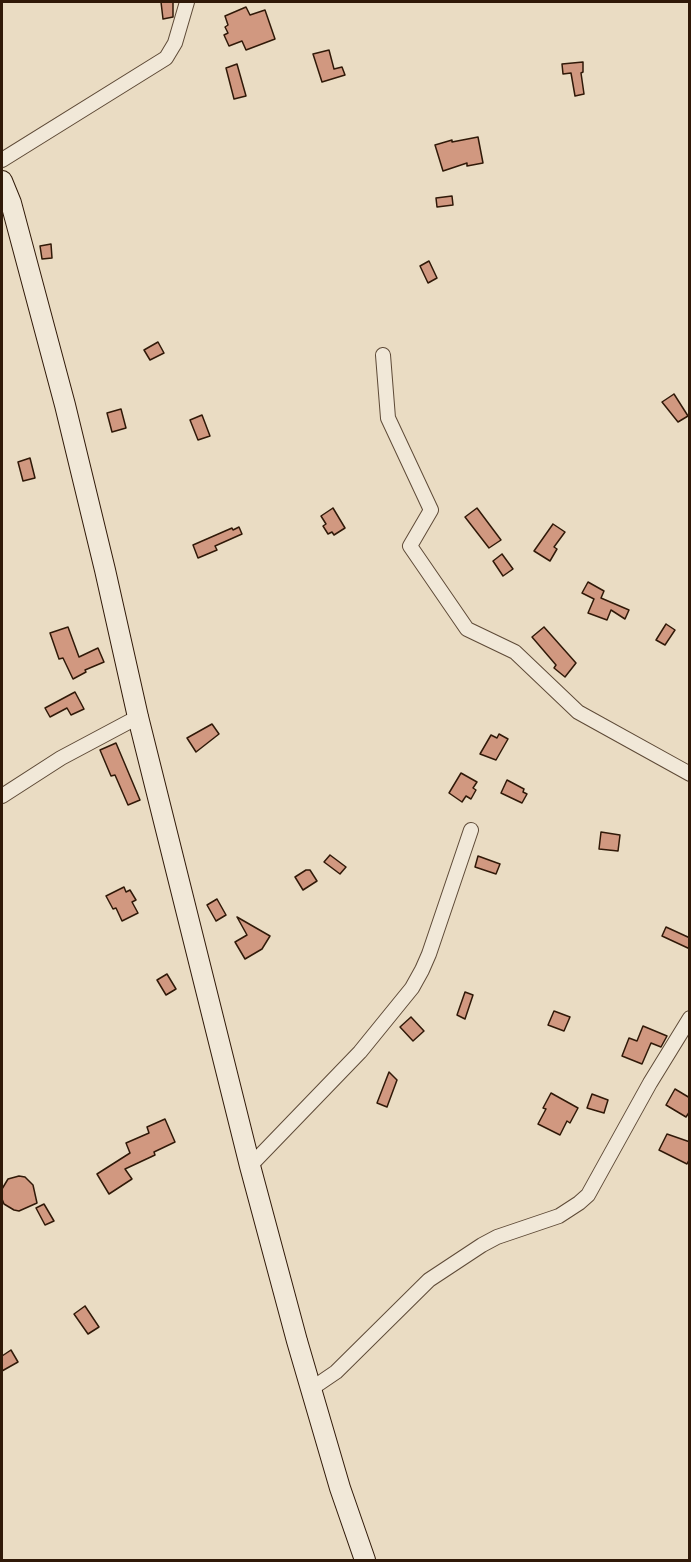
<!DOCTYPE html>
<style>
body{margin:0}
#map{position:relative;width:691px;height:1562px;overflow:hidden;background:#eadcc3;font-family:"IM FELL Great Primer",serif}
canvas{display:block}
.frame{position:absolute;inset:0;border:3px solid #301908;pointer-events:none}
</style>
<div id="map">
<canvas width="691" height="1562"></canvas>
<div class="frame"></div>
</div>
<script>
const g = document.querySelector('canvas').getContext('2d');
g.lineJoin = 'round';
function fill(path, color) { g.fillStyle = color; g.fill(path, 'evenodd'); }
const poly = rows => new Path2D(rows.map(r => 'M' + r).join(''));
function strokePath(path, color, width, dash) { g.strokeStyle = color; g.lineWidth = width; g.lineCap = dash ? 'butt' : 'round'; g.setLineDash(dash || []); g.stroke(path); }
const building = poly([
 [161,2,173,2,173,17,163,19,161,2],
 [246,7,250,15,265,10,275,39,246,50,242,41,229,46,224,35,228,33,225,27,228,25,225,16,246,7],
 [329,50,334,69,342,67,345,75,322,82,313,54,329,50],
 [583,62,583,72,581,73,584,94,575,96,571,73,563,74,562,64,583,62],
 [237,64,246,96,234,99,226,68,237,64],
 [478,137,483,163,467,166,467,163,443,171,435,145,452,140,452,142,478,137],
 [452,196,453,205,437,207,436,198,452,196],
 [51,244,52,258,42,259,40,246,51,244],
 [429,261,437,278,428,283,420,266,429,261],
 [158,342,164,353,150,360,144,350,158,342],
 [674,394,688,416,678,422,662,402,674,394],
 [121,409,126,428,112,432,107,413,121,409],
 [202,415,210,436,198,440,190,420,202,415],
 [30,458,35,478,23,481,18,462,30,458],
 [333,508,345,528,334,535,332,532,328,534,323,526,326,524,321,516,333,508],
 [477,508,501,540,489,548,465,517,477,508],
 [553,524,565,532,554,547,557,549,550,561,534,551,553,524],
 [239,527,242,534,215,546,217,550,198,558,193,545,232,528,233,530,239,527],
 [502,554,513,569,503,576,493,561,502,554],
 [588,582,604,591,601,598,629,610,625,619,611,610,607,620,588,613,594,599,582,593,588,582],
 [666,624,675,630,665,645,656,640,666,624],
 [68,627,79,657,98,648,104,662,85,670,86,672,73,679,63,658,59,659,50,633,68,627],
 [544,627,576,663,565,677,554,668,556,665,532,637,544,627],
 [75,692,84,709,71,715,67,708,50,717,45,708,75,692],
 [212,724,219,734,196,752,187,738,212,724],
 [499,734,508,739,496,760,480,754,491,735,497,738,499,734],
 [116,743,140,800,128,805,115,775,111,776,100,750,116,743],
 [461,773,477,782,473,788,476,790,471,799,466,796,462,802,449,793,461,773],
 [507,780,524,789,523,792,527,794,522,803,501,793,507,780],
 [601,832,620,835,618,851,599,849,601,832],
 [330,855,346,867,340,874,324,862,330,855],
 [478,856,500,864,496,874,475,867,478,856],
 [306,870,310,870,317,881,303,890,295,877,306,870],
 [124,887,126,892,130,890,136,900,132,902,138,913,122,921,116,908,113,909,106,896,124,887],
 [217,899,226,915,216,921,207,905,217,899],
 [237,917,270,936,262,949,245,959,235,942,247,935,237,917],
 [666,927,690,938,690,949,662,936,666,927],
 [167,974,176,989,166,995,157,980,167,974],
 [465,992,473,995,465,1019,457,1015,465,992],
 [554,1011,570,1017,564,1031,548,1025,554,1011],
 [411,1017,424,1031,413,1041,400,1027,411,1017],
 [643,1026,667,1036,661,1047,651,1043,642,1064,622,1056,629,1038,637,1041,643,1026],
 [389,1072,397,1080,387,1107,377,1103,389,1072],
 [675,1089,690,1098,690,1111,686,1117,666,1105,675,1089],
 [551,1093,578,1108,570,1123,567,1121,560,1135,538,1124,546,1109,543,1108,551,1093],
 [592,1094,608,1100,604,1113,587,1108,592,1094],
 [165,1119,175,1142,154,1152,155,1155,125,1169,132,1179,109,1194,97,1174,130,1153,126,1143,149,1133,147,1127,165,1119],
 [667,1134,690,1142,690,1158,687,1164,659,1150,667,1134],
 [19,1176,25,1177,33,1185,37,1203,19,1211,14,1210,4,1204,2,1199,2,1189,8,1179,19,1176],
 [44,1204,54,1221,45,1225,36,1208,44,1204],
 [85,1306,99,1327,88,1334,74,1314,85,1306],
 [11,1350,18,1362,2,1371,2,1356,11,1350]
]);
fill(building, '#d19880');
strokePath(building, '#301908', 1.5);
const minor = poly([
 [2,160,166,58,175,43,187,2],
 [383,355,388,418,431,510,410,546,467,629,515,652,578,712,690,774],
 [2,796,61,758,138,717],
 [250,1166,360,1052,412,988,422,970,429,954,471,830],
 [311,1389,336,1372,429,1280,482,1245,497,1237,559,1216,579,1203,588,1195,650,1083,690,1018]
]);
const secondary = poly([
 [2,181,11,203,65,405,105,570,138,717,250,1166,297,1341,340,1488,365,1560]
]);
strokePath(minor, '#5e4a37', 16);
strokePath(secondary, '#301908', 22);
strokePath(minor, '#f1e8d8', 14);
strokePath(secondary, '#f1e8d8', 20);
</script>
